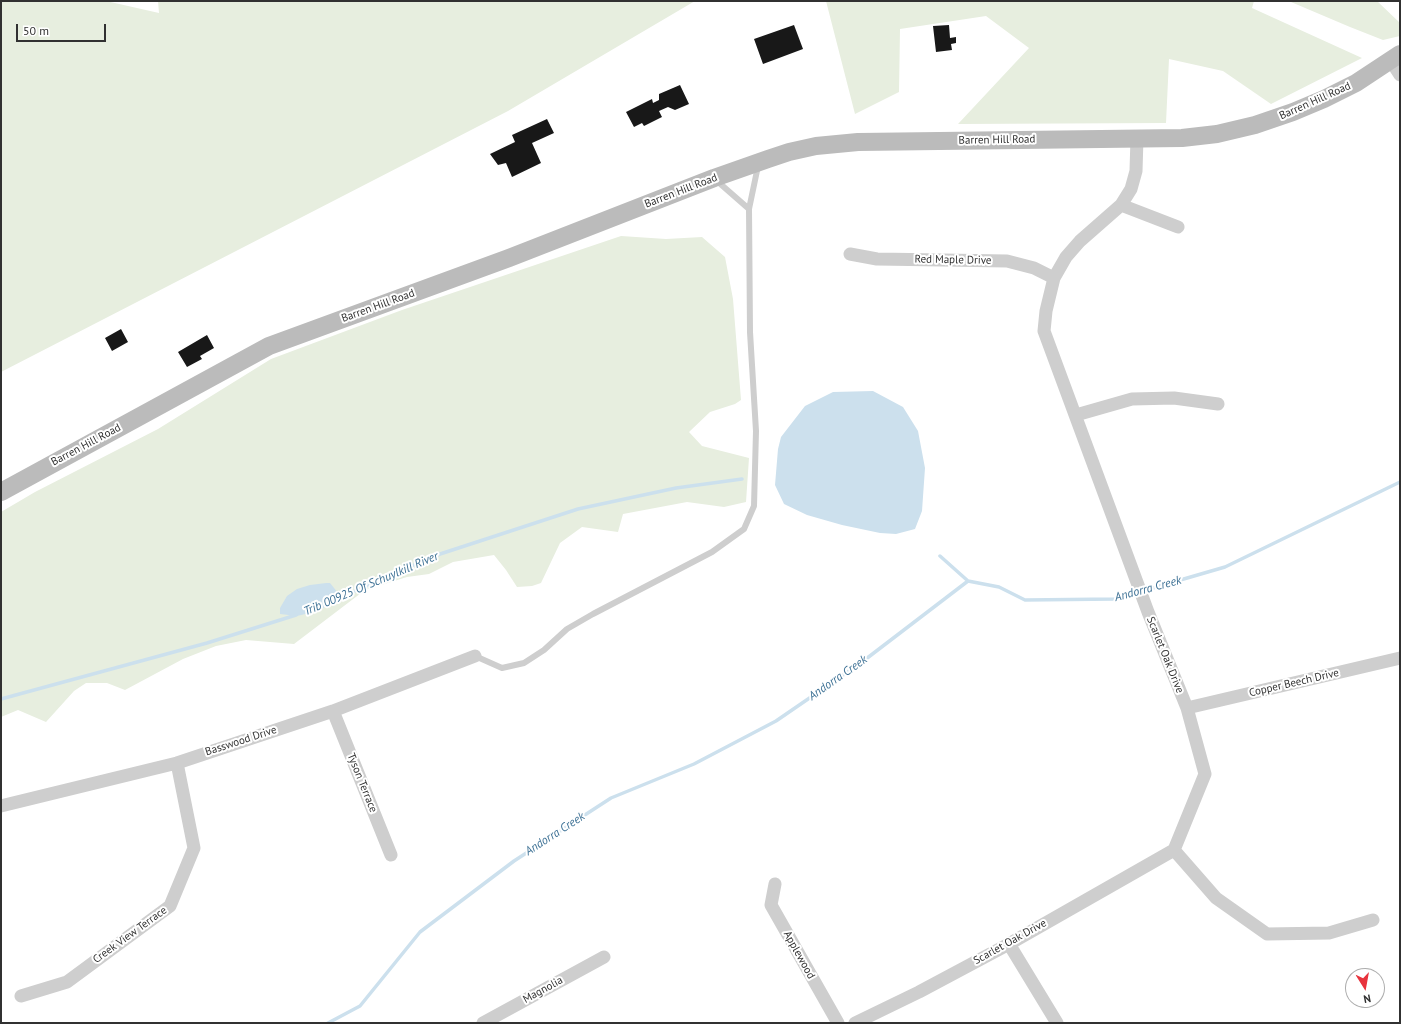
<!DOCTYPE html>
<style>
body{margin:0}
#map{position:relative;width:1401px;height:1024px;overflow:hidden;background:#fff;font-family:"PT Sans",sans-serif}
canvas{display:block}
.frame{position:absolute;inset:0;border:2px solid #313131;pointer-events:none}
.north{position:absolute;left:1345px;top:968px;width:40px;height:40px;box-sizing:border-box;background:#fff;border:1px solid #adadad;border-radius:50%;rotate:169deg;font-size:11px;font-weight:700;line-height:16px;text-align:center;color:#313131}
.north::after{content:'';display:block;margin:auto;width:14px;height:18px;background:#e8333d;clip-path:polygon(50% 0,100% 100%,50% 72%,0 100%)}
.scale{position:absolute;left:16px;top:24px;width:90px;height:18px;box-sizing:border-box;border:2px solid #313131;border-top:0;padding-left:5px;font-size:12px;line-height:14px;white-space:nowrap;color:#313131;-webkit-text-stroke:3px #fff;paint-order:stroke}
</style>
<div id="map">
<canvas width="1401" height="1024"></canvas>
<div class="frame"></div>
<div class="north">N</div>
<div class="scale">50 m</div>
</div>
<script>
const g = document.querySelector('canvas').getContext('2d');
g.lineJoin = 'round';
function fill(path, color) { g.fillStyle = color; g.fill(path, 'evenodd'); }
const poly = rows => new Path2D(rows.map(r => 'M' + r).join(''));
function strokePath(path, color, width, dash) { g.strokeStyle = color; g.lineWidth = width; g.lineCap = dash ? 'butt' : 'round'; g.setLineDash(dash || []); g.stroke(path); }
function drawText(font, color, halo, rows, align = 'center') {
  g.font = font + ' "PT Sans",sans-serif'; g.lineWidth = 4; g.setLineDash([]); g.textBaseline = 'middle'; g.strokeStyle = halo; g.fillStyle = color; for (const [text, x, y, turn = 0] of rows) {
    g.save(); g.translate(x, y); g.rotate((+turn || 0) * Math.PI / 180); g.textAlign = isNaN(turn) ? turn : align; if (halo) g.strokeText(text, 0, 0); g.fillText(text, 0, 0); g.restore();
  }
}
fill(poly([
 [1,1,106,1,159,13,158,1,695,1,508,111,1,372],
 [826,1,1254,1,1252,8,1362,58,1271,104,1223,71,1169,59,1166,123,958,124,1029,48,986,16,900,29,899,92,855,114],
 [1292,1,1377,1,1399,22,1400,21,1400,36,1383,40,1350,27,1291,2],
 [621,236,666,239,702,237,725,257,733,299,741,400,735,404,710,412,689,432,702,446,749,458,746,502,724,507,687,502,623,514,618,532,582,527,560,543,541,583,532,586,517,587,506,570,494,555,453,562,429,574,407,577,365,590,294,644,246,640,216,646,183,659,125,690,107,683,86,683,74,691,46,722,18,710,1,717,1,512,35,492,158,429,271,359,402,310]
]), '#e7eedf');
fill(poly([
 [873,391,903,407,918,431,925,468,922,511,915,529,896,534,880,533,842,525,807,515,784,504,775,485,778,449,781,437,805,406,833,392],
 [326,583,330,583,338,593,330,604,318,611,297,616,280,614,280,608,287,596,297,589,310,585]
]), '#cce0ed');
strokePath(poly([
 [940,556,968,581],
 [332,601,437,555,578,509,676,488,742,479],
 [1,699,207,643,296,615],
 [328,1023,360,1006,420,932,514,861,611,798,694,764,776,721,862,662,968,581,999,587,1025,600,1115,599,1225,567,1400,482]
]), '#cce0ed', 3.5);
fill(poly([
 [794,25,803,49,763,64,754,39],
 [949,25,950,38,956,37,956,43,951,44,952,50,936,52,933,26],
 [680,85,689,104,675,110,668,107,659,111,662,117,644,126,642,123,634,127,626,112,652,99,653,103,659,100,659,94],
 [547,119,554,133,532,143,541,163,512,177,506,163,498,165,490,154,515,142,512,135],
 [121,329,128,342,112,351,105,338],
 [207,335,214,348,200,356,202,359,187,367,178,352]
]), '#181818');
strokePath(poly([
 [717,181,749,209],
 [475,656,502,668,524,663,544,650,567,629,593,614,712,552,744,529,754,506,756,431,750,332,749,209,758,166]
]), '#cecece', 6);
strokePath(poly([
 [1391,61,1400,75],
 [1121,205,1178,227],
 [850,254,877,259,1007,261,1034,268,1054,278],
 [1076,415,1132,399,1174,398,1218,404],
 [1187,708,1400,658],
 [333,711,391,855],
 [1,806,177,763,333,711,475,656],
 [1174,850,1216,898,1267,934,1329,933,1373,920],
 [775,884,771,905,838,1023],
 [1009,944,1057,1023],
 [21,996,67,982,170,906,194,848,177,763],
 [483,1023,604,957],
 [855,1023,919,992,1009,944,1174,850,1205,774,1187,708,1148,612,1044,331,1046,311,1054,278,1066,257,1080,241,1121,205,1131,189,1136,171,1137,138]
]), '#cecece', 13);
strokePath(poly([
 [1,492,269,346,509,258,714,178,768,159,789,152,816,146,858,142,1182,138,1217,134,1255,125,1293,112,1324,99,1356,83,1400,54]
]), '#bbb', 18);
drawText('11px', '#313131', '#fff', [
 ["Barren Hill Road",1315,101,-24],
 ["Barren Hill Road",997,140,-1],
 ["Barren Hill Road",681,191,-21],
 ["Red Maple Drive",953,260,1],
 ["Barren Hill Road",378,306,-20],
 ["Barren Hill Road",86,445,-28],
 ["Scarlet Oak Drive",1165,655,68],
 ["Copper Beech Drive",1294,683,-13],
 ["Basswood Drive",241,741,-18],
 ["Tyson Terrace",362,783,68],
 ["Creek View Terrace",130,935,-36],
 ["Scarlet Oak Drive",1010,942,-29],
 ["Applewood",799,955,61],
 ["Magnolia",543,990,-29]
]);
drawText('italic 12px', '#3d7195', '#fff', [
 ["Trib 00925 Of Schuylkill River",371,584,-23],
 ["Andorra Creek",1148,589,-15],
 ["Andorra Creek",838,678,-35],
 ["Andorra Creek",555,834,-33]
]);
</script>
